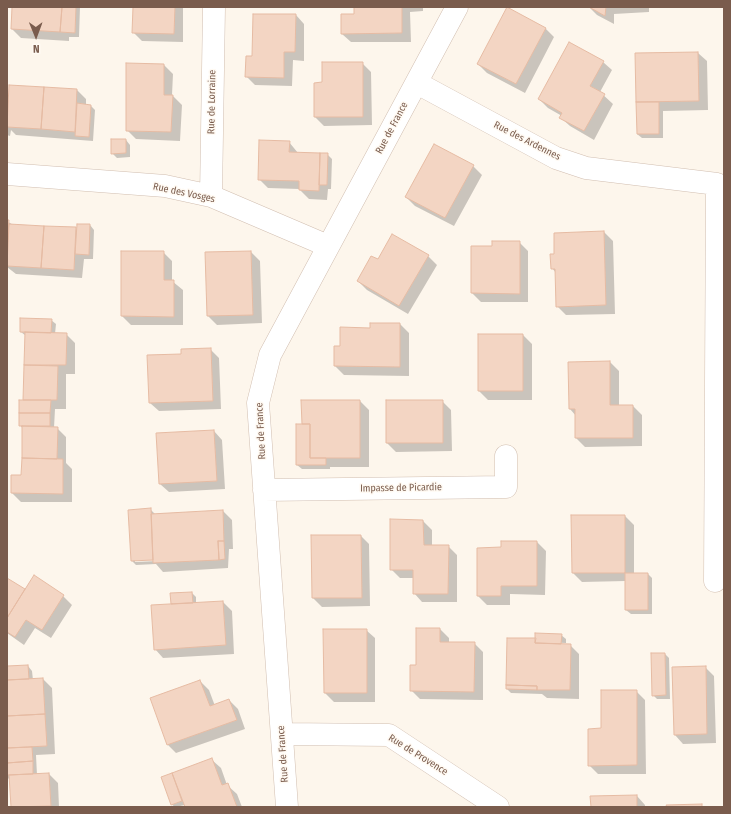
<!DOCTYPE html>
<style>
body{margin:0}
#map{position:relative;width:731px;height:814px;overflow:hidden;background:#fdf6ec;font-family:"Fira Sans Condensed",sans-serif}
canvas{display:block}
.frame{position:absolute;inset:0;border:8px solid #7a5c4d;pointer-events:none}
.north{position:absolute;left:16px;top:16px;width:40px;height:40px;-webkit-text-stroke:3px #fffaf3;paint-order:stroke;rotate:179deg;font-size:11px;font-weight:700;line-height:16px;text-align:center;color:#7a5c4d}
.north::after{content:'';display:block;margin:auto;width:14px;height:18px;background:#7a5c4d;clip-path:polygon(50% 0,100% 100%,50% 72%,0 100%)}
</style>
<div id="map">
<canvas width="731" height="814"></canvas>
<div class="frame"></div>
<div class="north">N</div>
</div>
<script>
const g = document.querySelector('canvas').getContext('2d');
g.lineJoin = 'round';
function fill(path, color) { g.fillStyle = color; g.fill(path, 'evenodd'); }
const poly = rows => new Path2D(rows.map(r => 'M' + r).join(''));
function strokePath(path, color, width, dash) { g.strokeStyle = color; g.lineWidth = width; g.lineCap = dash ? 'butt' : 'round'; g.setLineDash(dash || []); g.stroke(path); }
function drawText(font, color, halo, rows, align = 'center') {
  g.font = font + ' "Fira Sans Condensed",sans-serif'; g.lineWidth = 3; g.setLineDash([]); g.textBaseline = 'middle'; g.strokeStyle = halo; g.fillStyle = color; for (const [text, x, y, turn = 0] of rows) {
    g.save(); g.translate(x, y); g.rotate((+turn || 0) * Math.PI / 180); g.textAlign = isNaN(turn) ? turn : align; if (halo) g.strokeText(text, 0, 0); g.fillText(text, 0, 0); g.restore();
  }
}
fill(poly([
 [13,7,80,7,79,37,69,37,69,41,21,38,12,29],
 [134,7,183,7,183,42,142,41,133,32],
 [355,7,423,7,423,11,410,12,411,42,351,42,342,34,355,15],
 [589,7,649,7,649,12,614,14,614,24,597,15],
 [296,15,304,24,304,61,293,60,292,86,255,85,246,76,253,57],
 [545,28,554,37,525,93,487,73,478,64],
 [698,53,707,61,708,110,663,111,663,138,642,138,637,134,636,54],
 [603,62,612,70,600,92,613,104,594,140,570,126,561,118,562,116,548,108,539,99],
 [362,63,371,72,372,125,324,126,315,117,323,83],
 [127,64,164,65,173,74,172,95,182,105,180,141,136,139,127,130],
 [10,86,77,90,86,99,86,105,91,106,95,110,93,141,16,135,11,130,10,136,7,135,7,100,9,100],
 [126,140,130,145,130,157,117,158,112,153],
 [289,142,298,153,327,154,332,159,331,189,328,189,327,200,309,199,299,189,268,188,259,179],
 [473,166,482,175,454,226,415,206,406,197],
 [7,221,13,225,77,230,90,225,94,230,93,259,84,259,82,278,16,274,7,267],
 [604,232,613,241,615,314,566,315,557,306,556,273,552,268,555,255],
 [519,242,528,251,528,302,481,302,472,293,472,247,493,247],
 [163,252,172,261,172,281,183,290,183,325,131,325,122,316],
 [251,252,260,261,262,323,217,325,208,316,206,253],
 [428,256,437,265,408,314,367,290,358,281,378,261],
 [51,320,56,324,55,334,66,334,75,343,75,374,66,374,66,409,55,409,54,428,57,428,66,437,66,463,72,469,72,502,21,502,12,493,22,476,23,429,20,425,26,401,24,399,26,336,21,332],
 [400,324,409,333,409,376,344,375,335,366,341,347,370,329],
 [479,335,523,335,532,344,532,400,488,400,479,391],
 [210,349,219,358,221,409,159,411,150,403,182,355],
 [610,362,619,371,619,406,633,406,642,415,642,446,585,447,576,438,576,416,570,409],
 [360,401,369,410,369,467,330,467,330,469,302,469,297,465,304,425],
 [442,401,451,410,452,451,396,452,387,443],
 [214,431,222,440,225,489,169,492,160,484],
 [150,509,155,514,223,511,232,520,233,549,229,549,228,568,163,572,156,564,136,565,132,561],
 [158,559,158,561,135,562,135,560],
 [625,516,634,525,634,574,648,574,652,578,652,614,631,614,626,610,626,581,582,582,573,573],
 [423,521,432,530,432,546,448,546,457,555,457,602,422,602,414,593,414,578,400,578,391,569],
 [361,536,369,544,370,606,322,607,313,598],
 [537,542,546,551,545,595,510,594,510,605,487,605,478,596,502,548],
 [7,579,25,590,63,596,72,605,51,638,35,628,24,645,7,633],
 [192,593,196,597,196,603,223,602,232,611,234,654,163,658,155,649,173,605],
 [440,629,449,638,449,643,474,643,483,652,483,700,420,699,411,690,417,666],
 [366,630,375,638,375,702,334,702,325,693],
 [561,635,566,639,566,643,538,642,570,645,579,654,579,699,547,698,542,694,511,693,507,689,536,639],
 [665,654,669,658,670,699,657,699,653,695],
 [28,666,32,671,33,680,43,679,52,688,55,754,36,755,37,775,49,774,58,783,59,807,12,807,10,779,7,778,7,749,9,749,7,746,7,667],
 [705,667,714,676,716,743,683,744,675,735],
 [200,681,209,690,215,706,229,700,238,709,245,729,176,753,168,745],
 [636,691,645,700,646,774,598,774,589,765,602,729],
 [212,760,221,768,227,785,237,794,242,807,186,807,185,805,175,807,171,804,162,778],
 [637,796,645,805,645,807,592,807]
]), '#0003');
const building = poly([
 [12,7,62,7,60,32,11,29,12,7],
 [62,7,76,7,75,33,60,32,62,7],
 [133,7,175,7,174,34,132,33,133,7],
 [354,7,402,7,402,33,341,34,341,14,354,14,354,7],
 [507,7,546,28,516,84,477,64,507,7],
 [589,7,606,7,605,16,589,7],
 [253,14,296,14,295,52,284,52,284,78,245,77,246,56,252,56,253,14],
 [569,42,604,61,590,86,605,94,584,131,559,118,562,113,538,99,569,42],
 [698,52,699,101,636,102,635,53,698,52],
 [322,62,363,62,363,117,314,117,314,83,322,82,322,62],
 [126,63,164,64,164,95,173,95,171,132,126,131,126,63],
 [9,85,44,87,41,129,7,127,9,85],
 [44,87,77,89,75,132,41,129,44,87],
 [636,102,659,102,659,134,637,134,636,102],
 [77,103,91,105,89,137,75,136,77,103],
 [111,139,126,139,126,153,111,154,111,139],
 [259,140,290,141,289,152,320,153,319,191,299,190,299,181,258,180,259,140],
 [434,144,474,165,445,218,405,197,434,144],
 [320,153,328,153,327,185,319,185,320,153],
 [7,220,9,220,7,250,7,220],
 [9,224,44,226,41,268,7,266,9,224],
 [77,224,90,224,89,255,75,254,77,224],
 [44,226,76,227,74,270,41,268,44,226],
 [604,231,606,305,556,307,555,269,551,269,550,254,554,254,554,233,604,231],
 [392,234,429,255,399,306,357,281,371,256,378,259,392,234],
 [492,241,520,241,520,294,471,293,471,246,492,246,492,241],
 [121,251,164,251,164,280,174,280,174,317,121,316,121,251],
 [251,251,253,315,207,316,205,252,251,251],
 [20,318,52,319,51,333,20,332,20,318],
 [370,323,400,323,400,367,334,366,334,346,340,346,340,327,370,328,370,323],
 [25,332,67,333,66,365,24,365,25,332],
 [478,334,523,334,523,391,478,391,478,334],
 [211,348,213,401,149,403,147,355,181,354,181,349,211,348],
 [610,361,610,405,633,405,633,438,575,438,575,409,569,409,568,362,610,361],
 [24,365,58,366,57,400,23,400,24,365],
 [19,400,51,400,50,413,19,413,19,400],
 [301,400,360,400,360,458,310,458,310,424,302,424,301,400],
 [386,400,443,400,443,443,386,443,386,400],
 [19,413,50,413,50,426,19,426,19,413],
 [296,424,310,424,310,458,326,458,326,465,296,465,296,424],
 [22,426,58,427,57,459,22,458,22,426],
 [214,430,217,481,159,484,156,433,214,430],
 [22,458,63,459,63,494,11,493,11,475,21,475,22,458],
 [151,508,153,560,131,561,128,510,151,508],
 [223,510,224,541,218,541,219,560,153,563,151,514,223,510],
 [571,515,625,515,625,573,572,573,571,515],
 [390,519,423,520,424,545,449,545,448,594,413,594,413,570,390,570,390,519],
 [311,535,361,535,362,598,312,598,311,535],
 [218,541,224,541,225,559,219,560,218,541],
 [501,541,537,541,537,586,501,586,501,596,477,596,477,548,501,547,501,541],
 [625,573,648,573,648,610,625,610,625,573],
 [34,575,64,595,42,630,26,620,15,637,7,632,7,618,34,575],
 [7,578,25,589,7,618,7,578],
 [192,592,193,603,171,604,170,593,192,592],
 [223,601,226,645,154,650,151,605,223,601],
 [416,628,440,628,440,642,475,642,474,692,410,691,410,665,416,665,416,628],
 [323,629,367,629,367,693,324,693,323,629],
 [535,633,562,634,561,644,535,643,535,633],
 [507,638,536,638,535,643,571,644,570,690,537,690,537,686,506,685,507,638],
 [651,653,665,653,666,695,652,696,651,653],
 [28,665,29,679,7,680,7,666,28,665],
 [706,666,707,734,674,735,672,667,706,666],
 [43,678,45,714,7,716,7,680,43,678],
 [200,680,210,706,229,699,237,720,167,745,150,698,200,680],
 [506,685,537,686,537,690,506,689,506,685],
 [601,690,637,690,637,765,588,766,588,729,601,728,601,690],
 [45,714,47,746,7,748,7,716,45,714],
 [32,747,33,761,7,763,7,748,32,747],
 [212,758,222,785,228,783,237,807,185,807,172,773,212,758],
 [33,761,33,774,7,775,7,763,33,761],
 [49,773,51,806,11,807,9,775,49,773],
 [172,773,182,801,171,805,161,777,172,773],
 [637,795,637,807,591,807,590,796,637,795],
 [702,804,702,807,667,807,666,805,702,804]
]);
fill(building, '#f3d5c3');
strokePath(building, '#e6bba3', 1);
const minor = poly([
 [417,83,556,158,586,168,717,184,715,581],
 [7,174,165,186,211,196,328,246],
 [211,196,214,7],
 [264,490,506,487,506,456],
 [282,734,389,735,498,807],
 [287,807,258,403,270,355,457,7]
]);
strokePath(minor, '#d1beb0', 23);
strokePath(minor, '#fff', 22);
drawText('10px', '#7a5c4d', '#fffaf3', [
 ["Rue de Lorraine",212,102,-89],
 ["Rue de France",392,128,-62],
 ["Rue des Ardennes",527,141,27],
 ["Rue des Vosges",184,193,12],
 ["Rue de France",261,431,-93],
 ["Impasse de Picardie",401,488,-1],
 ["Rue de France",283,754,-94],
 ["Rue de Provence",418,755,32]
]);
</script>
